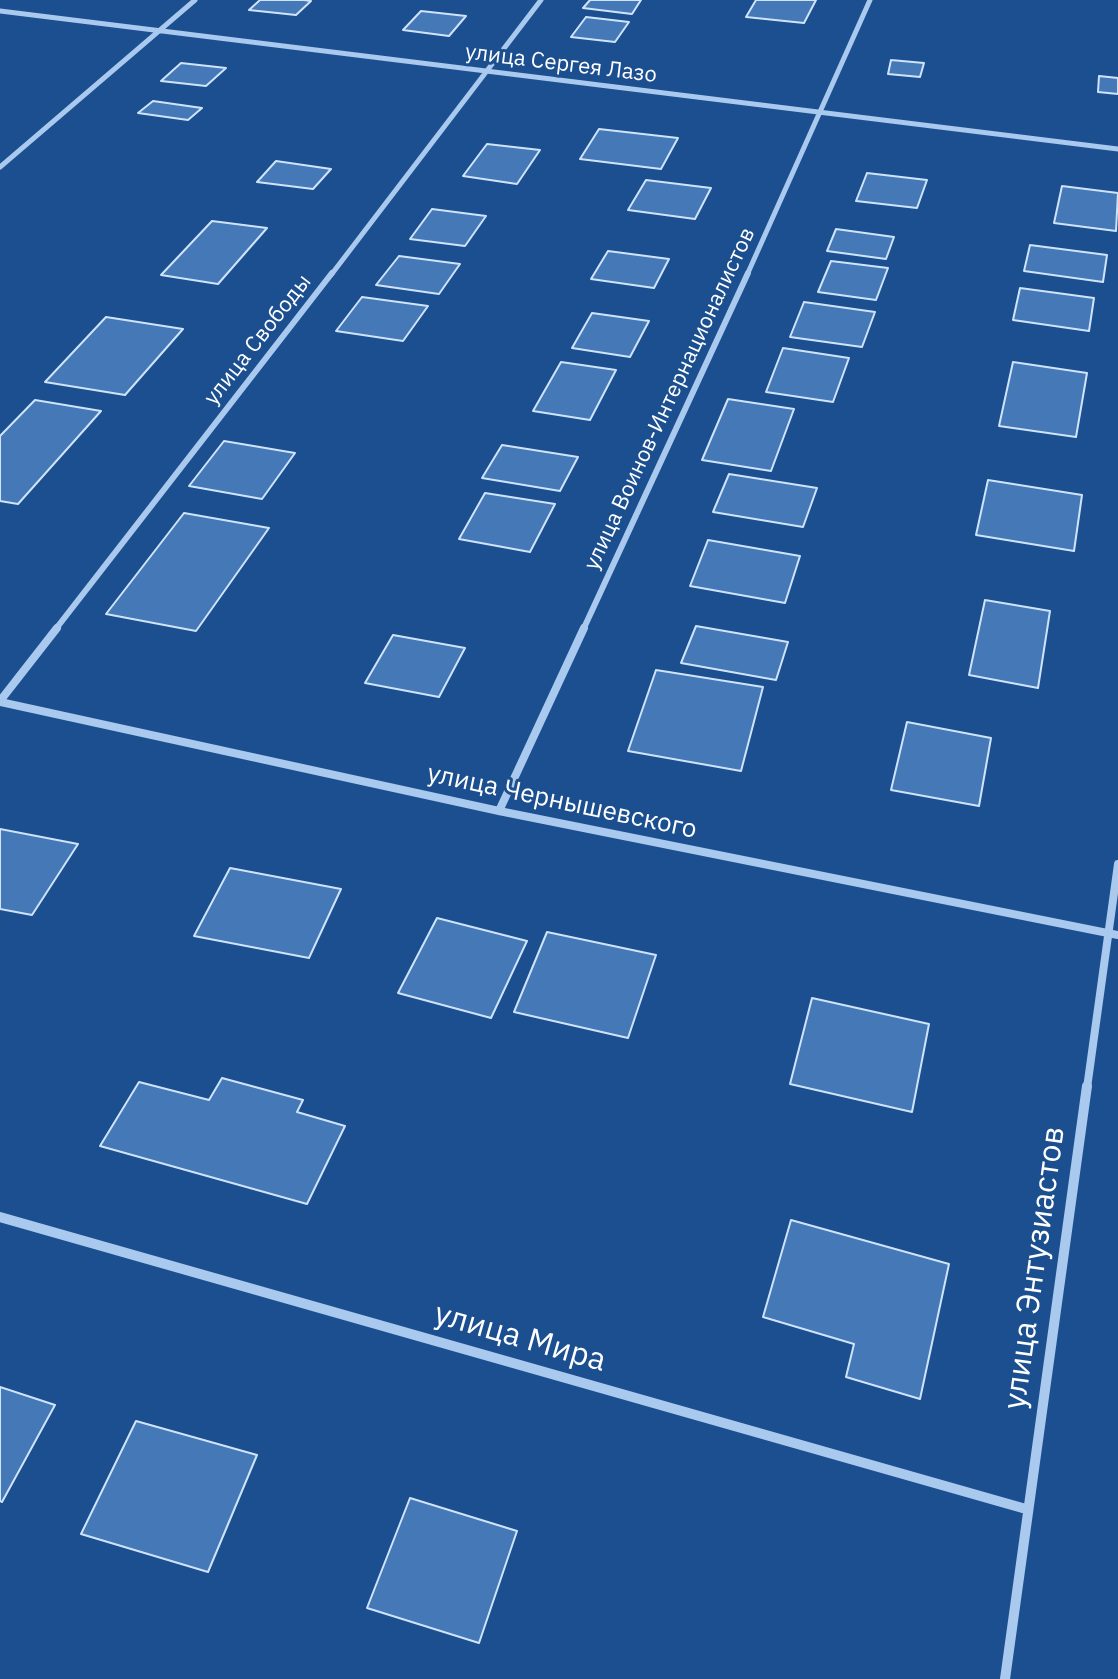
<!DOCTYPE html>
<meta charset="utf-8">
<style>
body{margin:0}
canvas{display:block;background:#1b4f8f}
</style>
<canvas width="1118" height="1679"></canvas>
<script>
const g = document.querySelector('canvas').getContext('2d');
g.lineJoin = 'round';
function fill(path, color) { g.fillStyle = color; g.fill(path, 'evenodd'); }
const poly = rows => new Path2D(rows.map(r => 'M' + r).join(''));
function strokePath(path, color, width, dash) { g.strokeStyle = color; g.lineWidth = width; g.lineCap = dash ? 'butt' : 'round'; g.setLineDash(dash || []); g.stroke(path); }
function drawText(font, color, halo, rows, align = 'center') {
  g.font = font + ' "IBM Plex Sans",sans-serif'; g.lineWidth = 6; g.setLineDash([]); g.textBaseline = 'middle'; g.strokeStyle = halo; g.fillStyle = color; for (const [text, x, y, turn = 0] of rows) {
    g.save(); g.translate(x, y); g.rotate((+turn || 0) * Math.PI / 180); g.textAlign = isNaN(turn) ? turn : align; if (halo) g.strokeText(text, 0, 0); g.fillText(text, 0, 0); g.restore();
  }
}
const building = poly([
 [260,0,304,0,311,1,296,15,249,10,260,0],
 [590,0,641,0,632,14,583,8,590,0],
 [756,0,816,0,804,23,746,17,756,0],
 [421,11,466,16,449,36,403,30,421,11],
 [586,17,629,22,615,42,571,37,586,17],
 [891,60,924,63,920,77,888,74,891,60],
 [181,63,226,68,206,86,161,81,181,63],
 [1099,76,1118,78,1118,94,1098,92,1099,76],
 [153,101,202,108,188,120,138,113,153,101],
 [599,129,678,138,661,169,580,159,599,129],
 [487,144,540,150,517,184,463,176,487,144],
 [276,161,331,169,313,189,257,182,276,161],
 [867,173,927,180,917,208,856,201,867,173],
 [646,180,711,188,695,219,628,210,646,180],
 [1062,186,1118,193,1116,231,1054,223,1062,186],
 [432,209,486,216,465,246,410,239,432,209],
 [212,221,267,228,218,284,161,275,212,221],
 [836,229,894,237,886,259,827,251,836,229],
 [1030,245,1107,255,1103,282,1024,271,1030,245],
 [608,251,669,259,654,288,591,279,608,251],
 [399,256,460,264,439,294,376,285,399,256],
 [831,261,888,268,876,300,818,292,831,261],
 [1020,288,1094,298,1089,331,1013,320,1020,288],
 [362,297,428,306,403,341,336,331,362,297],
 [804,302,875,312,862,347,790,337,804,302],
 [592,313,649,321,630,357,572,348,592,313],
 [106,317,183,329,125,395,45,382,106,317],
 [783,348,849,358,833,402,766,392,783,348],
 [561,362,616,370,590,420,533,411,561,362],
 [1013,362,1087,373,1076,437,999,426,1013,362],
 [728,399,794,409,771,471,702,460,728,399],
 [35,400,101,411,18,504,0,501,0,436,35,400],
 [224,441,295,453,262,499,189,486,224,441],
 [502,445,578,457,560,491,482,478,502,445],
 [729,474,817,488,803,527,713,512,729,474],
 [988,480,1082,495,1074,551,976,535,988,480],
 [485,493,555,504,530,552,459,539,485,493],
 [184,513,269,528,196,631,106,614,184,513],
 [708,540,800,556,785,603,690,586,708,540],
 [985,600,1050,611,1038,688,969,675,985,600],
 [696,626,788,642,776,680,681,663,696,626],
 [393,635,465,648,439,697,365,683,393,635],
 [656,670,763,687,741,771,628,751,656,670],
 [907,722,991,738,979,806,891,790,907,722],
 [0,829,78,844,32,915,0,909,0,829],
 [230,868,341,889,309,958,194,936,230,868],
 [437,918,527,941,491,1018,398,993,437,918],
 [547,932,656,955,628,1038,514,1012,547,932],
 [812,998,929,1024,912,1112,790,1084,812,998],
 [222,1078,303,1100,297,1112,345,1126,307,1204,100,1146,139,1082,209,1100,222,1078],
 [791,1220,949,1264,920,1399,846,1377,854,1344,763,1317,791,1220],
 [0,1387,55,1405,2,1502,0,1501,0,1387],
 [136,1421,257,1455,208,1572,81,1534,136,1421],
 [410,1498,517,1531,479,1643,367,1608,410,1498]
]);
fill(building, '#4478b7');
strokePath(building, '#cfe3fa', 2);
strokePath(poly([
 [0,11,1118,149],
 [0,167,195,0],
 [331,275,541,0],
 [747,275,870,0]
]), '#a9c9ee', 5);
strokePath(poly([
 [55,630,332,273],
 [583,630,748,273]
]), '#a9c9ee', 6);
strokePath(poly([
 [0,701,57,628],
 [0,702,499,811,1118,935],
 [499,811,584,628],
 [1087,1088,1118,864]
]), '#a9c9ee', 8);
strokePath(poly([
 [0,1217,1026,1509],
 [1005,1679,1087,1086]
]), '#a9c9ee', 10);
drawText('22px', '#fff', '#1b4f8f', [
 ["улица Сергея Лазо",561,64,7],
 ["улица Свободы",258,340,-52],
 ["улица Воинов-Интернационалистов",670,399,-65]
]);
drawText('26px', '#fff', '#1b4f8f', [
 ["улица Чернышевского",562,802,12]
]);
drawText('32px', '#fff', '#1b4f8f', [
 ["улица Энтузиастов",1035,1268,-82],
 ["улица Мира",520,1338,16]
]);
</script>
